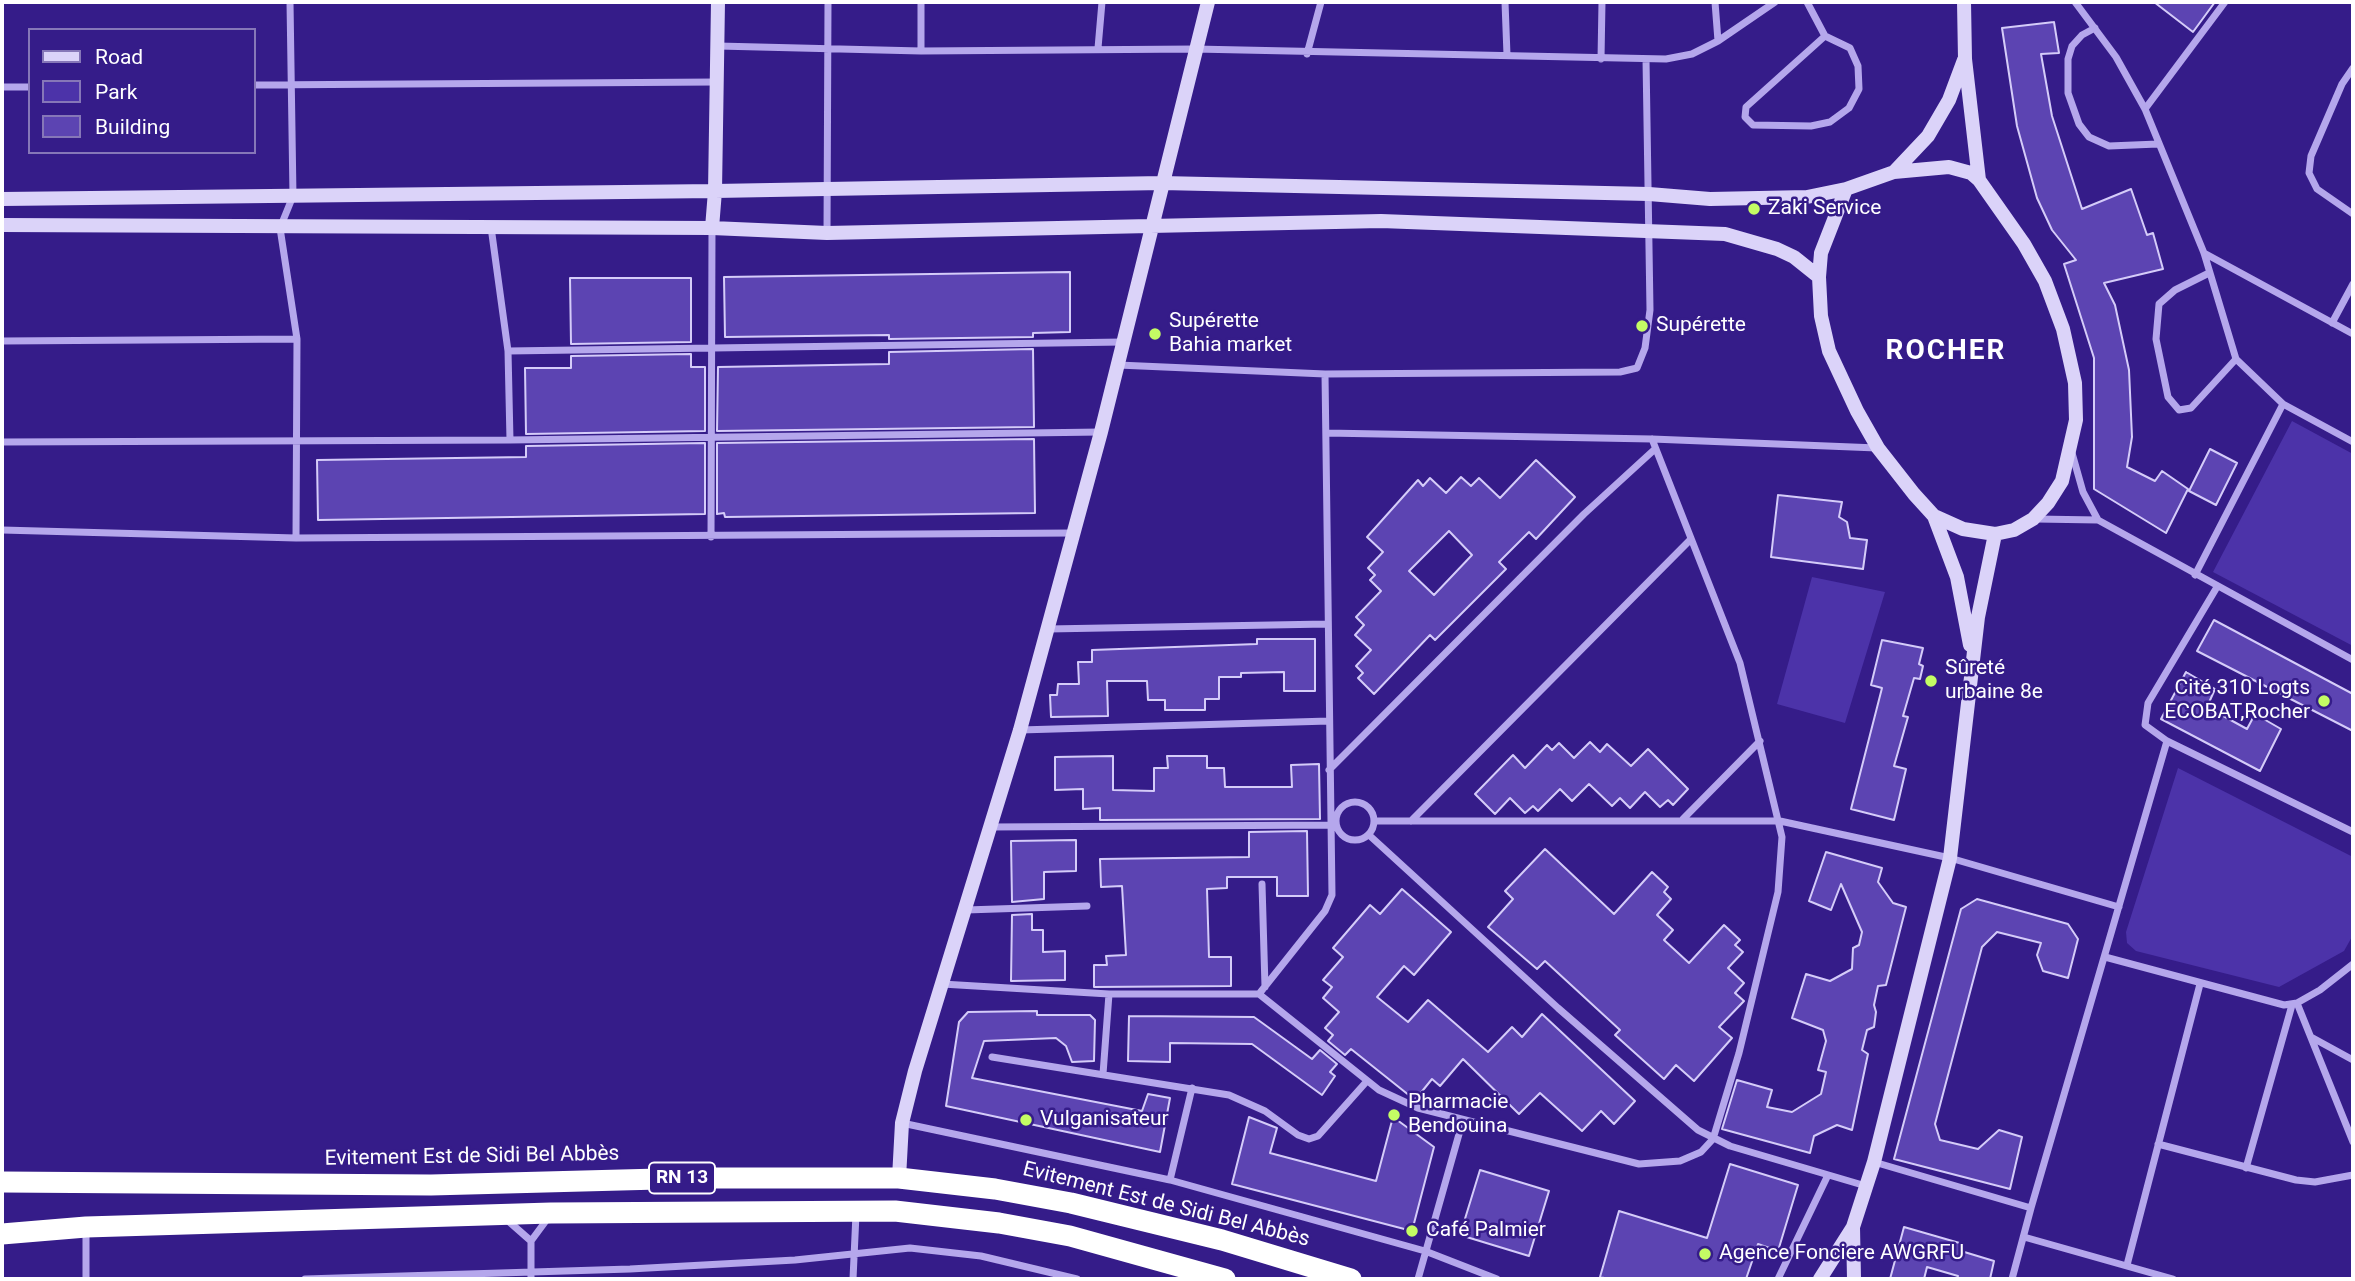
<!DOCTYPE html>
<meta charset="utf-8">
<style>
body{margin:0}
#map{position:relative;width:2355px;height:1281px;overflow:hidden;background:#351c89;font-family:Roboto,sans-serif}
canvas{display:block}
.frame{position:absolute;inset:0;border:4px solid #fff;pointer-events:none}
.legend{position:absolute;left:28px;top:28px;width:228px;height:126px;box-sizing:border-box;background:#351c89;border:2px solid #8677b8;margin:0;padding:9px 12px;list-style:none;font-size:21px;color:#fff}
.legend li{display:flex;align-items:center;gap:14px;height:35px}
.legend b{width:35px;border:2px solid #8677b8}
</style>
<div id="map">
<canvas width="2355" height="1281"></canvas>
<div class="frame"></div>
<ul class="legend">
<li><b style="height:9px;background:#dbd3f9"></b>Road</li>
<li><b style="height:19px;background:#4c33a9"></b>Park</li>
<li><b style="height:19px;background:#5c44b2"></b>Building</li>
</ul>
</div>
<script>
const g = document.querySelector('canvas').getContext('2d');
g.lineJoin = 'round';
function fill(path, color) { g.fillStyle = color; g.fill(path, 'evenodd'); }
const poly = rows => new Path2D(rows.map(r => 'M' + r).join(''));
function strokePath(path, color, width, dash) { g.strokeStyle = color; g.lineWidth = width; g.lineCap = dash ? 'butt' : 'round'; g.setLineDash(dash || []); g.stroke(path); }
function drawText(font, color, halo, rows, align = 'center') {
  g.font = font + ' Roboto,sans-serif'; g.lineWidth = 5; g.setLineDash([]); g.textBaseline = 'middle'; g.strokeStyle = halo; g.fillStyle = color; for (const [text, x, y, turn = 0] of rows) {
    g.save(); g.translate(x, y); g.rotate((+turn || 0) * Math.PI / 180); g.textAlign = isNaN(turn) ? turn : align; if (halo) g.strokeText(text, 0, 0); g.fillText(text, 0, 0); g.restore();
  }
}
fill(poly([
 [2292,421,2353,454,2353,646,2213,572],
 [1812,577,1885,592,1845,723,1777,704],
 [2178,768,2353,857,2353,935,2344,951,2279,987,2136,951,2127,943,2126,932]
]), '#4c33a9');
const building = poly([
 [2154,2,2215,2,2193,32,2154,2],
 [2054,22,2059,53,2041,54,2052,116,2082,209,2131,189,2147,235,2153,233,2163,269,2104,283,2115,305,2129,370,2132,437,2127,467,2155,481,2162,471,2188,489,2166,533,2094,489,2094,358,2064,264,2076,260,2052,230,2037,198,2017,126,2002,28,2054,22],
 [1070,272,1070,332,1033,333,1033,337,889,339,889,335,725,337,724,277,1070,272],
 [570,278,691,278,691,342,571,344,570,278],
 [1033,349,1034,427,717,431,718,367,889,364,889,352,1033,349],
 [691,354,691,367,705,367,705,431,526,434,525,368,571,368,571,356,691,354],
 [1034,439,1035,513,725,517,724,513,717,514,717,443,1034,439],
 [705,443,705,514,318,520,317,460,526,457,526,446,705,443],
 [2210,449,2237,463,2216,505,2189,491,2210,449],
 [1536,460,1575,497,1536,539,1529,532,1499,562,1506,569,1435,640,1430,635,1374,694,1358,678,1363,673,1356,666,1371,650,1355,635,1364,625,1356,617,1381,591,1370,580,1375,575,1368,568,1383,552,1367,537,1418,480,1423,486,1430,478,1446,493,1461,477,1471,486,1479,478,1500,498,1536,460],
 [1449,531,1472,555,1434,595,1409,571,1449,531],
 [1778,495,1842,502,1839,517,1847,522,1850,538,1867,540,1863,569,1771,557,1778,495],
 [2214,620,2353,694,2353,731,2197,651,2214,620],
 [1257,639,1315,639,1315,691,1284,691,1284,672,1241,673,1241,677,1219,677,1219,699,1205,699,1205,710,1165,710,1165,700,1148,700,1147,681,1107,681,1108,716,1051,717,1050,695,1057,695,1058,684,1079,684,1078,662,1092,662,1092,650,1257,644,1257,639],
 [1882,640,1923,648,1919,664,1923,666,1920,679,1914,678,1903,716,1908,717,1894,766,1906,769,1894,820,1851,809,1882,688,1871,685,1882,640],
 [2186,672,2215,689,2207,707,2247,729,2255,714,2281,729,2260,771,2161,719,2186,672],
 [1590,742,1600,752,1607,744,1631,766,1648,749,1688,789,1673,805,1668,800,1660,807,1645,792,1630,808,1620,798,1612,806,1589,784,1572,801,1560,789,1538,811,1533,806,1525,813,1510,798,1495,814,1475,794,1513,755,1525,768,1547,745,1552,750,1559,743,1574,758,1590,742],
 [1113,756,1113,790,1154,791,1154,768,1168,768,1167,756,1207,756,1207,768,1224,768,1225,787,1292,787,1291,765,1319,764,1320,819,1100,820,1100,808,1083,809,1083,789,1055,790,1055,757,1113,756],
 [1307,831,1308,896,1277,896,1277,877,1227,877,1227,888,1207,889,1209,957,1231,957,1231,986,1094,987,1094,965,1107,965,1106,956,1126,955,1122,886,1101,887,1100,859,1249,857,1249,832,1307,831],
 [1076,840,1076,871,1044,872,1044,899,1012,902,1011,841,1076,840],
 [1545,849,1614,914,1652,872,1668,887,1664,892,1671,899,1657,915,1673,930,1664,940,1689,963,1724,925,1740,940,1735,945,1743,952,1728,968,1744,983,1735,993,1744,1001,1719,1027,1732,1038,1694,1081,1676,1065,1664,1079,1615,1035,1620,1030,1545,961,1537,969,1488,927,1513,899,1505,891,1545,849],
 [1826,852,1882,868,1878,882,1893,903,1906,907,1886,985,1878,986,1874,1005,1876,1012,1874,1027,1867,1030,1862,1050,1868,1054,1852,1130,1837,1125,1814,1136,1810,1153,1722,1129,1737,1080,1772,1090,1767,1107,1792,1112,1821,1094,1826,1072,1818,1070,1826,1041,1823,1030,1792,1018,1806,974,1830,981,1852,969,1853,948,1859,945,1862,932,1841,884,1831,910,1809,901,1826,852],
 [1402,889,1451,932,1414,975,1404,966,1377,997,1408,1022,1428,1000,1488,1052,1512,1027,1522,1037,1542,1014,1635,1101,1614,1124,1601,1111,1582,1131,1540,1093,1519,1114,1463,1059,1440,1086,1432,1079,1415,1100,1351,1049,1345,1055,1328,1041,1333,1035,1325,1028,1339,1012,1323,998,1332,987,1323,980,1343,957,1333,948,1370,905,1380,914,1402,889],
 [1977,899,2068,924,2078,939,2068,978,2043,971,2037,955,2041,943,1997,932,1982,947,1935,1124,1940,1140,1978,1149,1999,1130,2022,1137,2010,1189,1894,1159,1961,909,1977,899],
 [1032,914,1032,930,1043,930,1043,952,1065,951,1065,980,1011,981,1012,915,1032,914],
 [1037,1011,1037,1015,1090,1015,1095,1020,1094,1061,1072,1062,1066,1046,1056,1038,984,1041,972,1078,1142,1111,1148,1094,1170,1098,1160,1152,946,1106,959,1022,968,1012,1037,1011],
 [1129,1016,1254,1017,1312,1059,1320,1050,1337,1064,1330,1072,1335,1076,1322,1095,1252,1044,1170,1043,1170,1062,1128,1061,1129,1016],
 [1249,1117,1277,1128,1270,1153,1376,1181,1393,1117,1434,1147,1412,1231,1232,1184,1249,1117],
 [1730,1164,1798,1185,1778,1251,1758,1244,1746,1279,1608,1279,1600,1277,1619,1211,1707,1238,1730,1164],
 [1480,1170,1549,1191,1529,1256,1460,1235,1480,1170],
 [1904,1227,1963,1244,1961,1251,1994,1261,1990,1279,1957,1279,1958,1276,1927,1267,1924,1279,1890,1279,1904,1227]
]);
fill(building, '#5c44b2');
strokePath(building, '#d5ccf9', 2);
strokePath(poly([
 [290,2,293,196,280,228,297,339,296,538],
 [921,2,921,51],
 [1505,2,1507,55],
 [1715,2,1718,41],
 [1807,2,1825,36,1850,48,1858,66,1859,89,1849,108,1830,122,1811,126,1753,125,1745,117,1746,107,1825,36],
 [2075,2,2116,57,2145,109,2204,253,2236,359,2283,404,2353,442],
 [2095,28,2082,35,2072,46,2068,59,2068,93,2079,124,2089,137,2109,146,2158,144],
 [718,46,921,51,1195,49,1666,59,1692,54,1718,41,1775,2],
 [1098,48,1102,2],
 [1307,54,1321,2],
 [1601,59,1602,2],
 [2353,68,2342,84,2311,156,2309,173,2317,189,2353,214],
 [254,85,716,82],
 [2,87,30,87],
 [2145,109,2225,2],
 [491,227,508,351,510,440],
 [827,233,828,2],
 [2204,253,2353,334],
 [2209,273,2175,290,2159,304,2156,339,2168,397,2179,410,2191,408,2236,359],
 [2332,323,2353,284],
 [2,341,297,339],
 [508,351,1123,342],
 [1118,365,1325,374,1620,372,1637,368,1645,348,1650,310,1646,59],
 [1326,433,1652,439,1877,448],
 [2,442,510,440,1101,432],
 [2072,453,2083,492,2098,520],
 [2036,519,2098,520,2353,660],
 [2,530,296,538,1073,533],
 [711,537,712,228],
 [2195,575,2283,404],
 [2217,587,2148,703,2145,725,2167,741,2353,832],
 [1048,629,1327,624],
 [1020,730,1329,721],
 [1329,770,1584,514,1655,449],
 '1336 821a19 19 0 1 1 38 0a19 19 0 1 1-38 0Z',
 [1683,819,1760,741],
 [1375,821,1780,821,1950,858,2119,907],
 [1411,821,1691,539],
 [991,827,1336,825],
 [1369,835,1558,1008,1698,1130,1730,1146,1866,1186],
 [1262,884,1265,987],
 [966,910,1087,906],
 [2105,957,2284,1005,2297,1003,2320,990,2353,964],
 [942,984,1109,994,1259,994,1379,1090,1418,1108,1639,1164,1680,1161,1701,1152,1713,1139,1739,1053,1778,892,1782,837,1740,663,1652,439],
 [1259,994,1325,911,1332,895,1325,374],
 [2297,1003,2353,1142],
 [2311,1037,2353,1060],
 [992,1057,1229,1095,1265,1111,1298,1135,1309,1139,1318,1136,1367,1081],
 [1103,1074,1109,994],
 [902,1123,1170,1180,1425,1251,1497,1279],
 [2158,1144,2296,1180,2315,1182,2353,1175],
 [1874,1162,2031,1208,2167,741],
 [2246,1168,2292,1005],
 [1170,1180,1192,1088],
 [506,1219,531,1241,548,1218],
 [86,1231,86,1279],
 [2024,1237,2173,1279],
 [531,1241,531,1279],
 [2127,1265,2200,984],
 [305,1279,630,1269,795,1260,910,1248,981,1256,1077,1279],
 [853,1279,856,1214],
 [1418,1279,1463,1120],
 [1778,1279,1828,1175],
 [2012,1279,2031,1208]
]), '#b5a7ec', 7);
strokePath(poly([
 [1964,2,1965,59,1979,180],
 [1949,167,1971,173,1979,180,2024,244,2045,281,2063,329,2075,383,2076,420,2062,481,2048,503,2033,519,2014,530,1995,534,1963,529,1934,516,1914,494,1878,448,1857,411,1829,351,1821,316,1819,277,1821,253,1846,189,1894,172,1949,167],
 [1894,172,1928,136,1949,100,1964,60],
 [2,199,715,191,1162,183,1649,194,1710,199,1807,197,1846,189],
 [2,225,712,228,827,233,1381,221,1725,234,1777,249,1794,257,1819,277],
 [712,228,715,191,718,2],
 [1934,516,1957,577,1970,645],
 [899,1178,902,1123,915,1071,1020,730,1101,432,1208,2],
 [1853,1227,1854,1279],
 [1820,1279,1853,1227,1874,1162,1950,858,1978,617,1995,534]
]), '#dbd3f9', 14);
strokePath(poly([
 [2,1182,431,1185,697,1178,899,1178,995,1189,1071,1203,1222,1240,1351,1279],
 [2,1234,86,1227,551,1213,895,1211,999,1223,1070,1236,1225,1279]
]), '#fff', 21);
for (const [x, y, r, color] of [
 [1754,209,7,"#c4fc64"],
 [1642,326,7,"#c4fc64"],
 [1155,334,7,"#c4fc64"],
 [1931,681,7,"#c4fc64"],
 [2324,701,7,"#c4fc64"],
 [1394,1115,7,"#c4fc64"],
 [1026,1120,7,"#c4fc64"],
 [1412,1231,7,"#c4fc64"],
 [1705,1254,7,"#c4fc64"]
]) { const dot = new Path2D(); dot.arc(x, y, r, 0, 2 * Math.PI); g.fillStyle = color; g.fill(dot); strokePath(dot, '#351c89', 2.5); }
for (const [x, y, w] of [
 [682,1178,66]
]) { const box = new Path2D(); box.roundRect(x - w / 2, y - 15.5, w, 31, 5); g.fillStyle = '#351c89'; g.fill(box); strokePath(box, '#fff', 2); }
drawText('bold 19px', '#fff', null, [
 ["RN 13",682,1178]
]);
drawText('21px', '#fff', '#351c89', [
 ["Zaki Service",1768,209],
 ["Supérette",1169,322],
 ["Bahia market",1169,346],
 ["Supérette",1656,326],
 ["Sûreté",1945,669],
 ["urbaine 8e",1945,693],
 ["Cité 310 Logts",2310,689,"right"],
 ["ECOBAT,Rocher",2310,713,"right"],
 ["Pharmacie",1408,1103],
 ["Bendouina",1408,1127],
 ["Vulganisateur",1040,1120],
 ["Café Palmier",1426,1231],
 ["Agence Fonciere AWGRFU",1719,1254]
], 'left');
drawText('21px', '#fff', '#351c89', [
 ["Evitement Est de Sidi Bel Abbès",472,1157,-1],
 ["Evitement Est de Sidi Bel Abbès",1166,1205,14]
]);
g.letterSpacing = '2px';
drawText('bold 28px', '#fff', '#351c89', [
 ["ROCHER",1946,352]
]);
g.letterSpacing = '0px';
</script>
